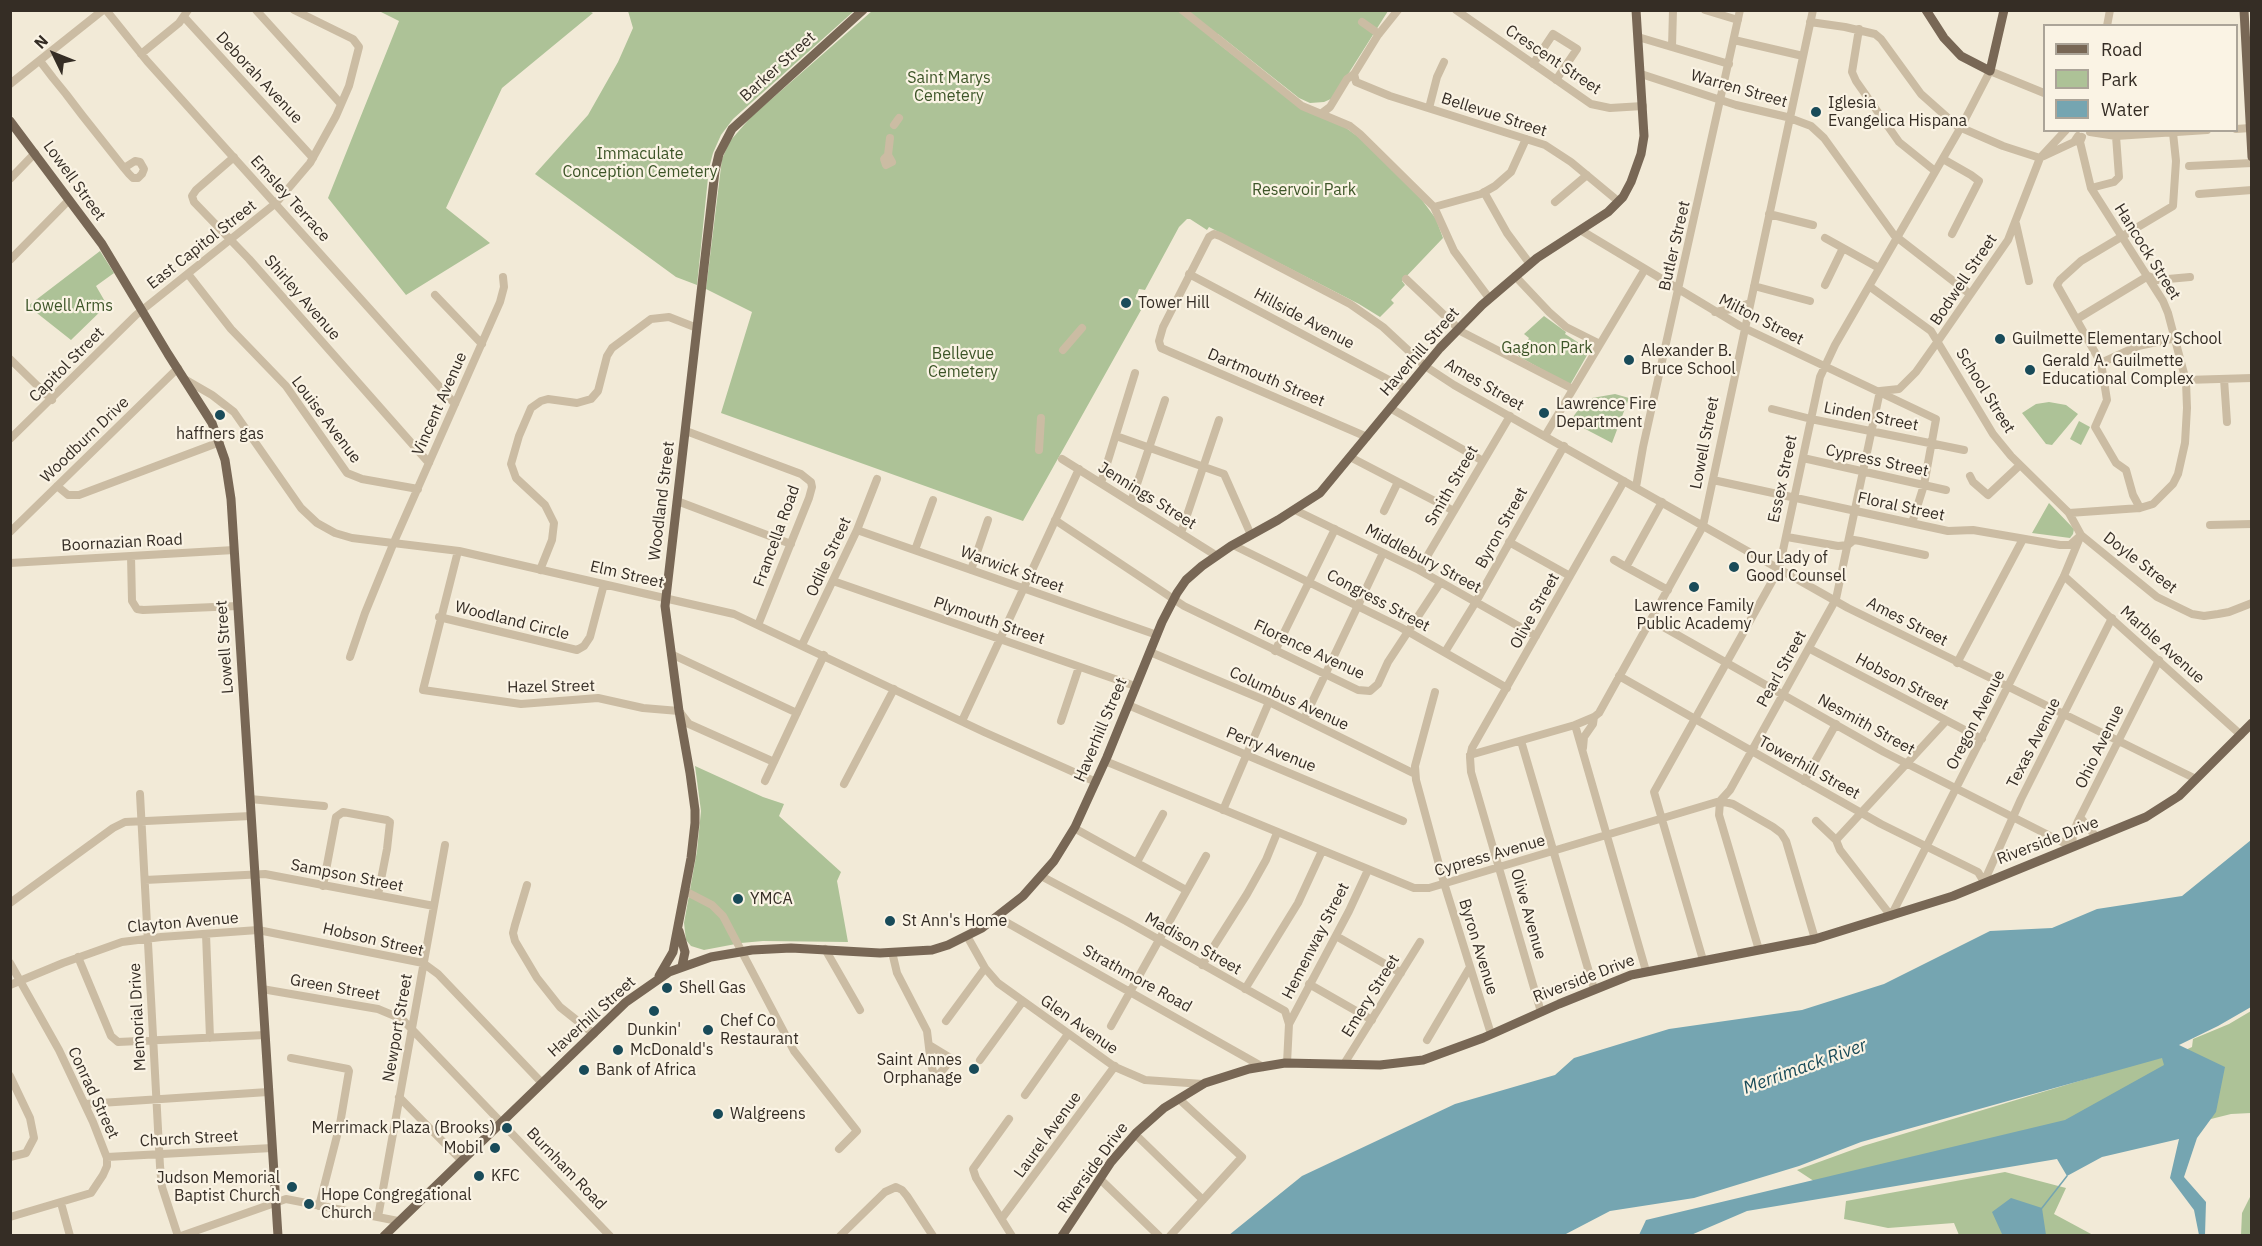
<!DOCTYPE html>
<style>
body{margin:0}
#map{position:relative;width:2262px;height:1246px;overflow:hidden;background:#f2ead7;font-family:"IBM Plex Sans",sans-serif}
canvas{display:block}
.frame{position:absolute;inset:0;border:12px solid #352d25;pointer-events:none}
.legend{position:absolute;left:2043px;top:24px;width:195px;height:108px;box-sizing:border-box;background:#faf3e4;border:2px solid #aba498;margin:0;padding:8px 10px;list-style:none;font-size:18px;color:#352d25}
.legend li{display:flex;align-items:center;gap:12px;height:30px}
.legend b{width:30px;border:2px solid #aba498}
.north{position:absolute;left:24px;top:24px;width:60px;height:60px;-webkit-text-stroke:4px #faf3e4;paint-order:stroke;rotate:313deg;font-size:16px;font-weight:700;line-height:24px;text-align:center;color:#352d25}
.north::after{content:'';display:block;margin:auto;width:21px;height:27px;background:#352d25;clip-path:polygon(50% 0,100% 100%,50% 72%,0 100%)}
</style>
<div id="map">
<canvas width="2262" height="1246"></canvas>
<div class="frame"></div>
<ul class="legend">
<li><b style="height:8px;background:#786755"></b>Road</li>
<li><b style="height:16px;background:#adc297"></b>Park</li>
<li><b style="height:16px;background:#75a5b1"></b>Water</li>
</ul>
<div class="north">N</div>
</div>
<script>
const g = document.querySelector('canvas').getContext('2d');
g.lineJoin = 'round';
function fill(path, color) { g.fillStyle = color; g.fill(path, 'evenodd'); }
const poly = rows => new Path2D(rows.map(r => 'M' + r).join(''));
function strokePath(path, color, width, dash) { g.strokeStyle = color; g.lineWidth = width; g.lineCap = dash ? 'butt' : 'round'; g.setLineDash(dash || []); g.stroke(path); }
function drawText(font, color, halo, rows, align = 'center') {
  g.font = font + ' "IBM Plex Sans",sans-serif'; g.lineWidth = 4.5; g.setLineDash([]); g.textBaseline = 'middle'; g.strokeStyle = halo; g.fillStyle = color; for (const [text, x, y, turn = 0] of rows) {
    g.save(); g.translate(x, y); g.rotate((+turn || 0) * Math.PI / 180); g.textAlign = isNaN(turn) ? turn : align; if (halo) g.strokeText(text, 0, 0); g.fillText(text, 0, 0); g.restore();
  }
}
fill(poly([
 [589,11,593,13,502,88,446,208,490,243,406,295,328,198,399,21,379,11],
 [628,11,854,11,733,119,721,135,713,153,709,168,697,285,676,277,535,174,588,115,618,62,633,28],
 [872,11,1388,11,1333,98,1324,102,1310,103,1299,98,1218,34,1215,41,1297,105,1335,120,1360,138,1422,200,1436,219,1443,238,1402,281,1405,285,1391,300,1394,303,1380,317,1359,304,1209,227,1207,230,1190,219,1187,219,1179,227,1145,290,1139,289,1135,299,1145,303,1023,521,721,413,752,312,706,289,722,159,730,141,751,117],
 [100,251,114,273,96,286,107,305,71,340,28,306],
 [1544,316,1566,332,1565,334,1590,350,1570,385,1518,356,1529,338,1524,334],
 [1615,394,1629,398,1612,443,1570,421,1581,406,1592,398],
 [2049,402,2066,405,2078,414,2052,445,2046,444,2022,413,2036,404],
 [2079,421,2090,427,2081,445,2070,439],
 [2049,503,2074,529,2073,534,2070,538,2032,533],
 [695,766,763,797,784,804,779,816,841,872,837,881,848,942,763,941,741,943,704,950,691,946,686,940,684,923,697,851,701,811],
 [2251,1011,2251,1113,2231,1114,2199,1122,1832,1193,1797,1170,1863,1146,2139,1063,2177,1054,2192,1047,2193,1039,2229,1024],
 [2005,1172,2066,1188,2054,1214,2093,1235,1959,1235,1954,1223,1888,1228,1844,1219,1846,1201],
 [2251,1195,2251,1235,2241,1235,2242,1213]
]), '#adc297');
fill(poly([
 [2251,840,2251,1007,2218,1026,2179,1045,2225,1067,2216,1112,2197,1138,2184,1177,2206,1202,2205,1235,2199,1235,2194,1210,2170,1178,2179,1139,2102,1157,2067,1176,2057,1159,1747,1211,1691,1235,1639,1235,1646,1220,2065,1120,2164,1065,2162,1058,1861,1142,1799,1166,1694,1198,1610,1211,1564,1235,1229,1235,1302,1176,1455,1104,1555,1075,1574,1058,1669,1029,1802,1010,1884,984,1990,931,2052,928,2097,909,2182,896],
 [2011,1198,2042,1208,2046,1235,2002,1234,1992,1212]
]), '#75a5b1');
strokePath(poly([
 [2042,1208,2067,1176]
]), '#75a5b1', 1.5);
strokePath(poly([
 [106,10,147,61,455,404],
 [256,10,341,104],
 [1182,10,1302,106,1350,126,1360,134,1434,207,1454,251,1489,298],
 [1456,10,1591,104,1610,108,1643,106],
 [1705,10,1738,20],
 [184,17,313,158],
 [1362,22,1379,34],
 [1810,22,1845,27,1875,34,1881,39,1921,94,1957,126,2003,146,2040,158],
 [2107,26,2110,10],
 [1859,29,1852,72,1856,81,1899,142,1935,171],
 [1638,37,1729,64],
 [1734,40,1803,56],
 [1672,47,1673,10],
 [141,54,179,23,188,10],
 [40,61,53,78,66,94,82,115,124,168,129,174,133,178,138,178,142,174,144,169,140,162,135,161,124,168],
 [1533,64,1553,34,1577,49,1556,80],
 [1354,74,1356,82,1390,96,1545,145,1571,162,1618,201],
 [1641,74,1736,105,1787,117,1811,126,1824,138,1894,235,1970,294],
 [10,84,103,10],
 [1429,108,1437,77,1444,62],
 [1322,113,1330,107,1347,79,1354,74,1378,35,1398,10],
 [894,125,899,118],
 [2236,129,2250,128],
 [2090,132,2116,136,2207,130],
 [888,155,892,162,886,165,884,159,888,155,890,138],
 [2044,156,2074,142,2078,136],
 [234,157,196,190,192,196,194,202,249,259,429,463],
 [1943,159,1971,175,1979,181,1952,234],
 [2189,166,2252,163],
 [10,179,35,153],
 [2091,188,2114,182,2119,177,2116,136],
 [1484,192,1507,233,1530,264],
 [2199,194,2252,190],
 [1555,202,1587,175],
 [1434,207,1481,194,1495,186,1511,172,1526,139],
 [1769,214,1813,225],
 [2016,224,2029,281],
 [1582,231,1740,326,1936,419,1924,485,1912,523],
 [1825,238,1879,268],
 [10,260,69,200],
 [188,274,231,329,286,386,347,473,362,479,418,489],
 [1189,274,1406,389],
 [1515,276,1549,312,1566,327,1600,344],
 [1406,279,1462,332,1573,389],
 [1825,285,1843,248],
 [1754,286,1810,301],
 [1869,286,1931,331,1993,434,2011,456,2069,513,2081,535,2157,597,2192,614,2204,616,2218,614,2229,612,2252,603],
 [435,295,482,344],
 [1715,312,1737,308,1750,303],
 [2077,319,2148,276,2157,280,2190,277],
 [1063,350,1082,328],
 [10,359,52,400],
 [2101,363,2138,346,2176,338],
 [2224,379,2227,422],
 [186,380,212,395,234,412,301,508,317,523,335,533,352,538,459,551,734,614,984,732,1096,782],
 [2186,380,2252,378],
 [1390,408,1483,461],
 [1772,409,1811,419,1964,450],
 [686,431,801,474,811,482,812,487,809,498,758,625],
 [1116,436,1224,474,1251,535],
 [1545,436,1645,269],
 [1367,437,1161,348,1159,341,1163,327,1209,237,1214,234,1220,236,1350,304,1383,327,1425,366,1454,385,1848,608,2196,779],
 [10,439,136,315,276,203,310,163,336,116,349,86,359,47,353,39,294,10],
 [1039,450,1041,418],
 [1350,457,1454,511],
 [1803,458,1946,490],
 [1062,459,1217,556],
 [1970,476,1973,482,1988,495,2020,465],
 [1713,480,1948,531,1973,530,2060,545,2070,545,2080,536],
 [1101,483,1135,373],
 [57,486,68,495,79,495,220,442],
 [1636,487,1643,447,1740,10],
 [677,501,791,544],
 [1131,502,1165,400],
 [1662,502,1626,567,1668,590],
 [2140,508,2133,495,2126,470,2116,463,2095,427,2107,400,2101,363,2057,285,2060,280,2081,261,2173,206,2176,161,2173,133],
 [1295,510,1419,570,1536,636],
 [1384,511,1398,482],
 [2069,513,2140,508,2153,504,2173,484,2178,474,2185,443,2187,408,2186,381,2168,313,2163,301,2091,188,2080,142,2082,137],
 [1055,520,1184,606,1358,690,1370,691,1378,684,1388,662,1440,583],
 [2210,525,2252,524],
 [857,530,1157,635],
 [10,532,178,368],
 [1181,533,1219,420],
 [1787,537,1838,546,1848,545,1854,540,1860,541,1925,555],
 [1509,542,1570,576],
 [1233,545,1400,627,1507,688],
 [915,550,933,500],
 [458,551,423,690,521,704,598,698,643,708,679,711,689,724,774,762],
 [131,556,132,601,137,609,143,610,238,606],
 [1614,560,1626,567],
 [10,563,234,550],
 [540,570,552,540,554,523,545,505,516,478,511,464,519,436,531,408,541,401,548,399,577,403,591,399,598,391,607,356,612,348,651,319,669,317,697,328],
 [971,570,988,520],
 [1419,570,1510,416],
 [2064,576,2241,735],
 [833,581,1135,686],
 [439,617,577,650,584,646,590,637,604,584],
 [1651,620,1884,752,2072,847,2073,834,2078,821,2159,660],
 [802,645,857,530,877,479],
 [1810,649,1982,739],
 [1275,651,1335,529],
 [1150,652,1269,702,1415,774],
 [1445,652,1477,600,1564,446],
 [671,654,797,713],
 [350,657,365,613,394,542,500,302,504,287,503,277],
 [1957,663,2023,539],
 [1619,676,1881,824,1978,872,1984,882],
 [1435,692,1415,766,1416,780,1444,883,1491,1034],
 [1128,705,1403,821],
 [1304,719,1383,553],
 [962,721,1079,469],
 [1061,721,1079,667],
 [1521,741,1594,989],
 [1583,748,1584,737,1593,724,1594,717],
 [1470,755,1575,725],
 [1105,761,1414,888,1429,888,1720,801,1733,804,1773,827,1781,833,1786,841,1815,939],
 [765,781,824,655],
 [1804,781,1836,724],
 [844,784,894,689],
 [140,794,160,1166,162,1187,178,1236],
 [250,799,324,806],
 [1223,810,1269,702],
 [2080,817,2097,838],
 [1816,821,1836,840,1840,850,1891,916,2064,576,2081,535],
 [1074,828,1186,890],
 [1836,840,1946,721],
 [1137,862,1163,814],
 [1041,876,1126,921,1285,1011,1289,1024,1287,1063],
 [145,880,265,874,434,906],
 [1984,882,2021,799,2112,618],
 [527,885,515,925,513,933,515,941,537,978,560,1007,594,1034],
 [323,886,336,817,343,812,387,820,390,822,387,849,378,895],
 [685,891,712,905,723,916,794,1051,857,1131,839,1149],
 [10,903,113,828,125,822,251,816],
 [997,917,1263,1067],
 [206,934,210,1038],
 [967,936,985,968,998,983,1115,1067,1145,1080,1203,1084],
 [1336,936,1401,973],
 [825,949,860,1010],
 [1759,950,1719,815,1720,801,1730,790,1836,599,1880,391,1899,389,1916,372,1938,341,2008,240,2040,158,2066,130],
 [892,952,897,973,927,1031,931,1064,935,1079,952,1059,929,1045],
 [78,957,111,1036,118,1042,265,1035],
 [1703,960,1654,792,1779,569,1820,377,1835,345,1961,127,1990,71,2044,93],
 [10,963,59,1050,93,1122,107,1158,107,1166,103,1175,91,1193,10,1217],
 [1202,965,1247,894,1266,860,1277,833],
 [1646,971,1575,725,1594,717,1599,713,1703,526,1813,10],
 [1309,984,1372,1020],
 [10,985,63,963,122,942,161,937,258,930,423,963,438,974,542,1083],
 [262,989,378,1009,402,1019,610,1236],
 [1245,989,1298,903,1322,851],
 [1541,1012,1471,772,1470,757,1472,748,1624,481],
 [946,1021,985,968],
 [1289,1024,1349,911,1368,870],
 [1111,1026,1206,856],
 [1427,1040,1470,967],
 [291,1058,348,1069,349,1071,340,1124,319,1206],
 [980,1060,1023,1001],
 [1344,1064,1420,942],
 [10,1076,30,1118,34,1138,26,1153,10,1157],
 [1025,1095,1068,1034],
 [399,1097,461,1160],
 [85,1104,268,1092],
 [1009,1119,973,1169,976,1178,1012,1236],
 [1135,1134,1203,1200],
 [107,1157,272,1148],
 [1100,1179,1159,1236],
 [61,1203,70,1236],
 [378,1217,445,845],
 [1002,1218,1115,1066],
 [181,1236,286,1199,398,1221],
 [840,1236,885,1192,896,1187,902,1190,907,1196,933,1236],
 [1170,1236,1242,1157,1179,1099]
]), '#cbbca3', 8);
strokePath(poly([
 [1926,10,1944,38,1961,56,1990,71,2004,10],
 [2244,10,2252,157],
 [10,121,102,244,168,354,212,423,225,460,231,499,278,1236],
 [679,931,685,952,682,966],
 [659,976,673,952,691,858,695,823,695,810,690,773,679,711,665,606,715,171,719,154,732,129,863,10],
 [384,1236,626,1002,669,972,711,957,752,950,791,948,880,953,932,950,948,945,982,928,1023,896,1054,861,1075,827,1107,757,1162,622,1177,593,1186,580,1202,566,1231,546,1278,520,1320,493,1440,348,1482,305,1537,258,1608,212,1623,197,1631,182,1641,154,1644,136,1636,10],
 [1062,1236,1111,1162,1137,1132,1164,1108,1205,1083,1249,1069,1285,1063,1380,1065,1423,1060,1483,1038,1559,1004,1631,975,1815,939,1953,896,2146,817,2179,796,2252,723]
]), '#786755', 9);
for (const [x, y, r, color] of [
 [1816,112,6,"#194b59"],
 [1126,303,6,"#194b59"],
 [2000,339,6,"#194b59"],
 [1629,360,6,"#194b59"],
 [2030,370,6,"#194b59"],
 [1544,413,6,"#194b59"],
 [220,415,6,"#194b59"],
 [1734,567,6,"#194b59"],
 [1694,587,6,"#194b59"],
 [738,899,6,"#194b59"],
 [890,921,6,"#194b59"],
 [667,988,6,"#194b59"],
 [654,1011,6,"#194b59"],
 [708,1030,6,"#194b59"],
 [618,1050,6,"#194b59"],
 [974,1069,6,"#194b59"],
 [584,1070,6,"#194b59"],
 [718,1114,6,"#194b59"],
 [507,1128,6,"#194b59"],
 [495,1148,6,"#194b59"],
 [479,1176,6,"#194b59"],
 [292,1187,6,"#194b59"],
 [309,1204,6,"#194b59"]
]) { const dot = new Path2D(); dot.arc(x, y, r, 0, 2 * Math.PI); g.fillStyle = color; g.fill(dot); strokePath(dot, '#faf3e4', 2); }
drawText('16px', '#352d25', '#faf3e4', [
 ["Crescent Street",1553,60,34],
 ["Barker Street",778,67,-42],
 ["Deborah Avenue",259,78,47],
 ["Warren Street",1739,89,16],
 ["Bellevue Street",1494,115,18],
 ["Lowell Street",74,181,54],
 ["Emsley Terrace",290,199,48],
 ["East Capitol Street",202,245,-38],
 ["Butler Street",1675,246,-77],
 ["Hancock Street",2147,252,58],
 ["Bodwell Street",1964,280,-56],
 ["Shirley Avenue",302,298,49],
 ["Hillside Avenue",1304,319,28],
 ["Milton Street",1761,320,27],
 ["Haverhill Street",1420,352,-49],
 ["Capitol Street",67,365,-45],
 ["Dartmouth Street",1266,378,23],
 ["Ames Street",1484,385,30],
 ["School Street",1985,391,58],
 ["Vincent Avenue",440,404,-66],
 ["Linden Street",1871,417,11],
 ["Louise Avenue",326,420,53],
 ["Woodburn Drive",85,440,-44],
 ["Lowell Street",1705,443,-79],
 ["Cypress Street",1877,461,12],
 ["Essex Street",1783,479,-78],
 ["Smith Street",1452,486,-60],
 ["Jennings Street",1147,496,32],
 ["Woodland Street",662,501,-83],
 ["Floral Street",1901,507,12],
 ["Byron Street",1502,528,-61],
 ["Francella Road",777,536,-70],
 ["Boornazian Road",122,543,-3],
 ["Odile Street",829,557,-65],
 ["Middlebury Street",1423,559,28],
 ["Doyle Street",2140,563,38],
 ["Warwick Street",1012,570,20],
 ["Elm Street",627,575,13],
 ["Congress Street",1378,601,28],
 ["Olive Street",1535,611,-61],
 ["Woodland Circle",512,621,14],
 ["Plymouth Street",989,621,19],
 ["Ames Street",1907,622,27],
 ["Marble Avenue",2162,645,42],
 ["Lowell Street",225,647,-94],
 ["Florence Avenue",1309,650,25],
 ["Pearl Street",1782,669,-61],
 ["Hobson Street",1902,682,28],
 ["Hazel Street",551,687,-1],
 ["Columbus Avenue",1289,699,25],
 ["Oregon Avenue",1976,720,-63],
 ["Nesmith Street",1866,725,29],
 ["Haverhill Street",1101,730,-67],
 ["Texas Avenue",2034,743,-63],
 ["Ohio Avenue",2100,747,-64],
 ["Perry Avenue",1271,750,22],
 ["Towerhill Street",1809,768,29],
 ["Riverside Drive",2048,841,-21],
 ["Cypress Avenue",1490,856,-16],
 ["Sampson Street",347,876,11],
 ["Olive Avenue",1528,914,74],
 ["Clayton Avenue",183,923,-5],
 ["Hobson Street",373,940,13],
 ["Hemenway Street",1316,941,-63],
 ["Madison Street",1193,944,30],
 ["Byron Avenue",1478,947,73],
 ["Strathmore Road",1137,979,29],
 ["Riverside Drive",1584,979,-21],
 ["Green Street",335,988,10],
 ["Emery Street",1371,996,-58],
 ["Memorial Drive",138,1017,-93],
 ["Haverhill Street",592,1017,-42],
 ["Glen Avenue",1079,1025,35],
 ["Newport Street",398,1028,-80],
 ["Conrad Street",93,1093,65],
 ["Laurel Avenue",1048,1135,-54],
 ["Church Street",189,1139,-3],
 ["Riverside Drive",1093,1168,-54],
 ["Burnham Road",566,1169,46]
]);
drawText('16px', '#3d5528', '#faf3e4', [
 ["Saint Marys",949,78],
 ["Cemetery",949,96],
 ["Immaculate",640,154],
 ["Conception Cemetery",640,172],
 ["Reservoir Park",1304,190],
 ["Lowell Arms",69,306],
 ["Gagnon Park",1547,348],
 ["Bellevue",963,354],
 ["Cemetery",963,372]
]);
drawText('16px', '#352d25', '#faf3e4', [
 ["Iglesia",1828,103],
 ["Evangelica Hispana",1828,121],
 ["Tower Hill",1138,303],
 ["Guilmette Elementary School",2012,339],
 ["Alexander B.",1641,351],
 ["Bruce School",1641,369],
 ["Gerald A. Guilmette",2042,361],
 ["Educational Complex",2042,379],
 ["Lawrence Fire",1556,404],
 ["Department",1556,422],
 ["haffners gas",220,434,"center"],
 ["Our Lady of",1746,558],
 ["Good Counsel",1746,576],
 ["Lawrence Family",1694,606,"center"],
 ["Public Academy",1694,624,"center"],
 ["YMCA",750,899],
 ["St Ann's Home",902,921],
 ["Shell Gas",679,988],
 ["Chef Co",720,1021],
 ["Restaurant",720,1039],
 ["Dunkin'",654,1030,"center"],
 ["McDonald's",630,1050],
 ["Saint Annes",962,1060,"right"],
 ["Orphanage",962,1078,"right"],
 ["Bank of Africa",596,1070],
 ["Walgreens",730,1114],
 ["Merrimack Plaza (Brooks)",495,1128,"right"],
 ["Mobil",483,1148,"right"],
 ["KFC",491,1176],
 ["Judson Memorial",280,1178,"right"],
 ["Baptist Church",280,1196,"right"],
 ["Hope Congregational",321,1195],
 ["Church",321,1213]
], 'left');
drawText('italic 18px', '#194b59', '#faf3e4', [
 ["Merrimack River",1805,1067,-20]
]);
</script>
